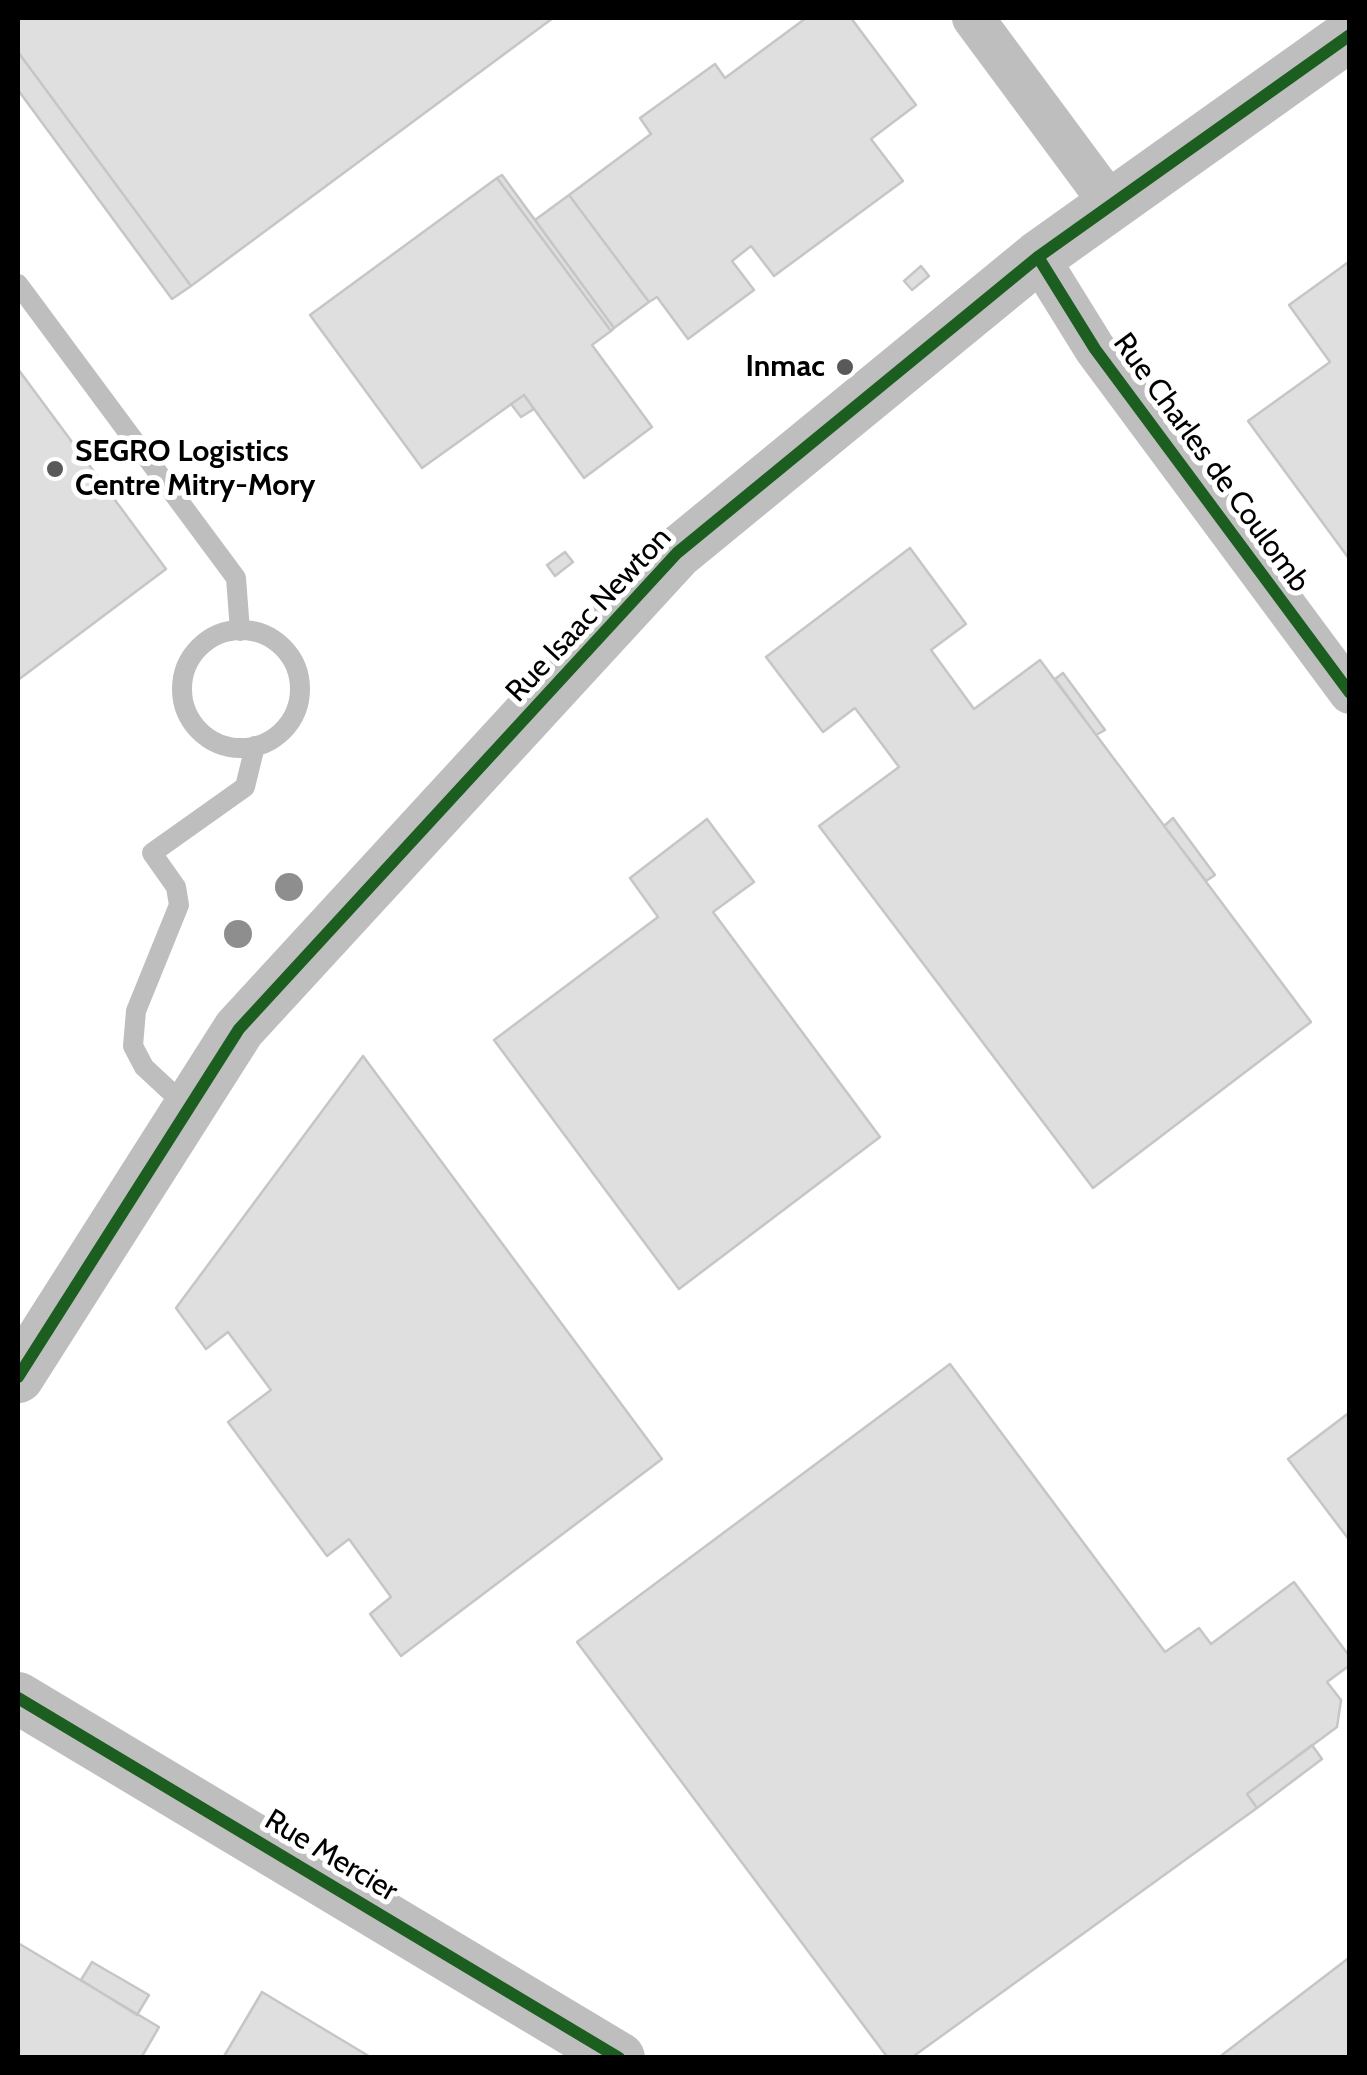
<!DOCTYPE html>
<style>
body{margin:0}
#map{position:relative;width:1367px;height:2075px;overflow:hidden;background:#fff;font-family:Cabin,sans-serif}
canvas{display:block}
.frame{position:absolute;inset:0;border:20px solid #000;pointer-events:none}
</style>
<div id="map">
<canvas width="1367" height="2075"></canvas>
<div class="frame"></div>
</div>
<script>
const g = document.querySelector('canvas').getContext('2d');
g.lineJoin = 'round';
function fill(path, color) { g.fillStyle = color; g.fill(path, 'evenodd'); }
const poly = rows => new Path2D(rows.map(r => 'M' + r).join(''));
function strokePath(path, color, width, dash) { g.strokeStyle = color; g.lineWidth = width; g.lineCap = dash ? 'butt' : 'round'; g.setLineDash(dash || []); g.stroke(path); }
function drawText(font, color, halo, rows, align = 'center') {
  g.font = font + ' Cabin,sans-serif'; g.lineWidth = 10; g.setLineDash([]); g.textBaseline = 'middle'; g.strokeStyle = halo; g.fillStyle = color; for (const [text, x, y, turn = 0] of rows) {
    g.save(); g.translate(x, y); g.rotate((+turn || 0) * Math.PI / 180); g.textAlign = isNaN(turn) ? turn : align; if (halo) g.strokeText(text, 0, 0); g.fillText(text, 0, 0); g.restore();
  }
}
const building = poly([
 [18,18,553,18,191,286,18,52,18,18],
 [806,18,851,18,916,105,871,139,903,181,774,276,751,246,732,261,754,290,688,339,657,297,649,302,569,195,651,134,640,118,715,64,725,78,806,18],
 [18,52,191,286,172,299,18,90,18,52],
 [502,175,614,328,611,331,497,178,502,175],
 [497,178,611,331,592,345,652,427,584,478,524,395,422,468,310,315,497,178],
 [569,195,649,302,614,328,535,220,569,195],
 [1350,261,1350,560,1248,421,1330,362,1289,305,1350,261],
 [921,266,929,276,912,290,904,281,921,266],
 [18,369,166,569,18,680,18,369],
 [524,395,534,409,521,417,511,404,524,395],
 [910,548,966,624,931,650,974,709,1040,660,1311,1022,1093,1188,819,826,899,767,855,708,823,732,766,657,910,548],
 [565,552,573,562,555,576,547,565,565,552],
 [1063,673,1105,730,1096,735,1055,679,1063,673],
 [1173,818,1215,875,1206,881,1164,826,1173,818],
 [707,819,754,882,713,912,880,1137,679,1289,494,1040,658,917,630,878,707,819],
 [363,1056,662,1459,401,1656,370,1614,391,1597,349,1539,327,1556,228,1422,271,1390,228,1332,206,1349,176,1308,363,1056],
 [950,1364,1165,1652,1199,1628,1211,1644,1294,1582,1350,1657,1350,1665,1327,1682,1341,1700,1337,1727,1247,1794,1257,1808,911,2058,888,2058,577,1642,950,1364],
 [1350,1412,1350,1541,1288,1459,1350,1412],
 [1312,1745,1322,1759,1257,1808,1247,1794,1312,1745],
 [18,1943,159,2027,141,2058,18,2058,18,1943],
 [1350,1957,1350,2058,1218,2058,1350,1957],
 [92,1962,149,1995,137,2015,81,1980,92,1962],
 [262,1992,372,2058,223,2058,262,1992]
]);
fill(building, '#dfdfdf');
strokePath(building, '#c6c6c6', 2.5);
strokePath(poly([
 [18,284,236,578,240,631],
 '182 689a59 59 0 1 1 118 0a59 59 0 1 1-118 0Z',
 [186,1106,144,1067,133,1046,136,1011,179,905,176,887,152,853,245,787,255,746]
]), '#bebebe', 20);
strokePath(poly([
 [973,18,1110,203],
 [1038,257,1095,349,1350,693]
]), '#bebebe', 42);
strokePath(poly([
 [18,1377,239,1029,677,553,1038,257,1350,35],
 [18,1698,619,2058]
]), '#bebebe', 52);
strokePath(poly([
 [1038,257,1095,349,1350,693],
 [18,1377,239,1029,677,553,1038,257,1350,35],
 [18,1698,619,2058]
]), '#1b5e20', 12);
g.fillStyle = '#8e8e8e';
for (const [x, y] of [
 [289,887],
 [238,934]
]) { g.beginPath(); g.arc(x, y, 14, 0, 2 * Math.PI); g.fill(); }
for (const [x, y, r, color] of [
 [845,367,10,"#595959"],
 [55,469,10,"#595959"]
]) { const dot = new Path2D(); dot.arc(x, y, r, 0, 2 * Math.PI); g.fillStyle = color; g.fill(dot); strokePath(dot, '#fff', 4); }
drawText('bold 30px', '#000', '#fff', [
 ["Inmac",825,367],
 ["SEGRO Logistics",75,452,"left"],
 ["Centre Mitry-Mory",75,486,"left"]
], 'right');
drawText('30px', '#000', '#fff', [
 ["Rue Charles de Coulomb",1211,463,54],
 ["Rue Isaac Newton",589,615,-47],
 ["Rue Mercier",331,1856,31]
]);
</script>
